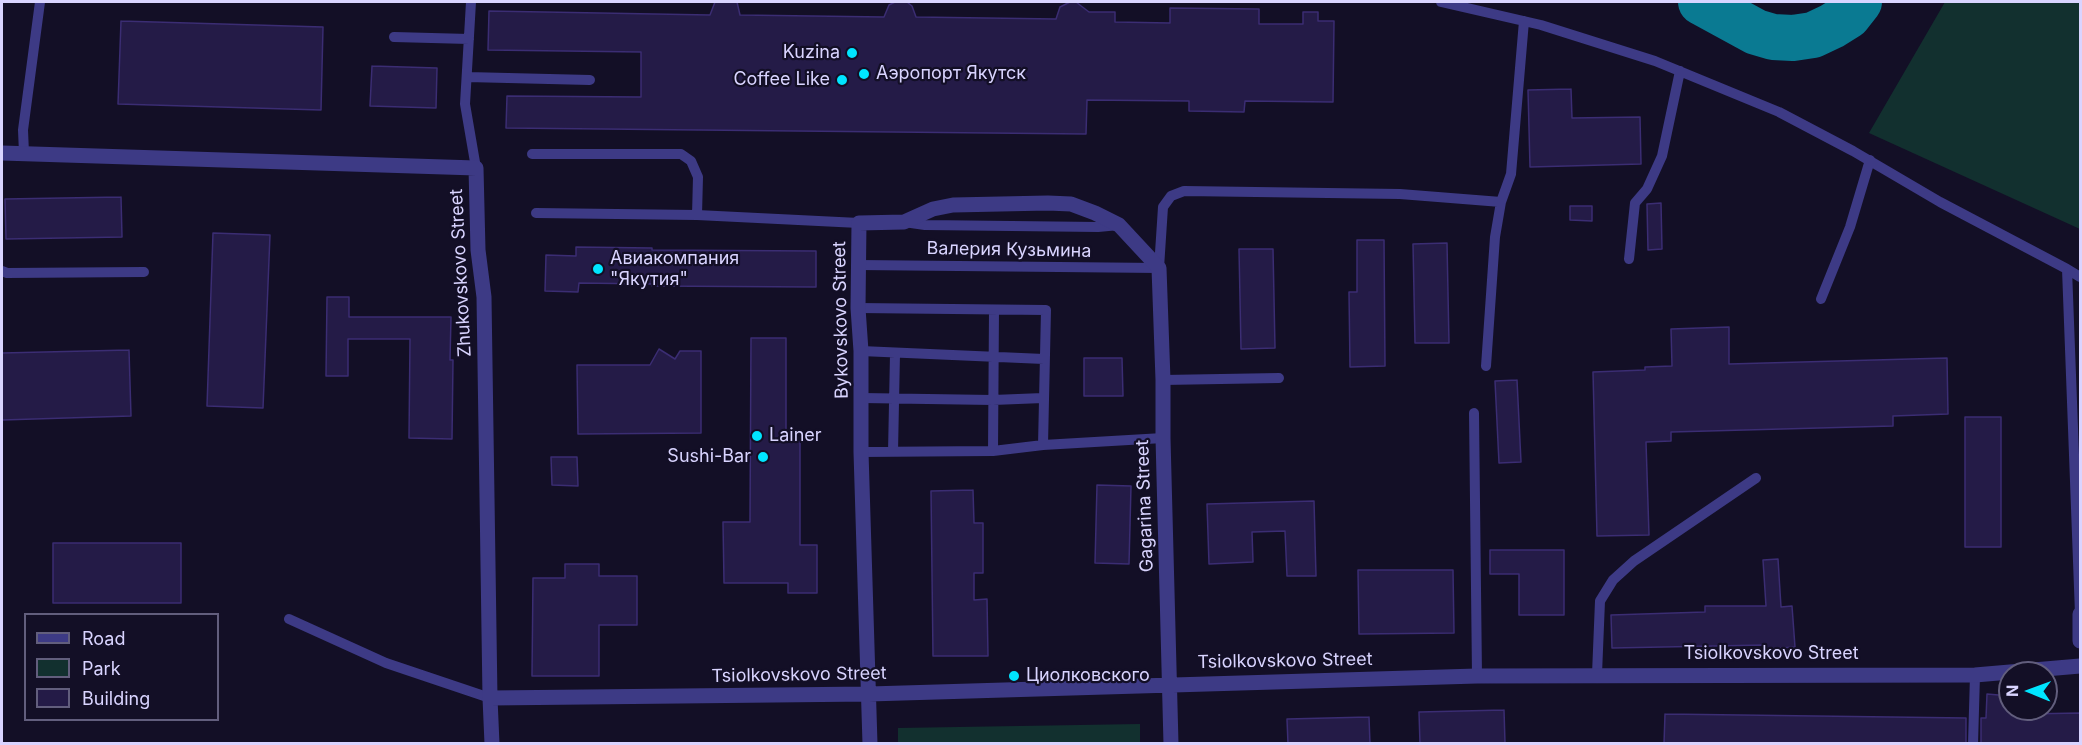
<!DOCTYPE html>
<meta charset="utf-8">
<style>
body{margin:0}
#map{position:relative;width:2082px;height:745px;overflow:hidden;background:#130f26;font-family:Inter,sans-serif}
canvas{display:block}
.frame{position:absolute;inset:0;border:3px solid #d9d4ff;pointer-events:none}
.legend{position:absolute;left:24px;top:613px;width:195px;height:108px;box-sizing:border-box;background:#130f26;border:2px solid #625e7d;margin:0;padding:8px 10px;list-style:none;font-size:18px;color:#d9d4ff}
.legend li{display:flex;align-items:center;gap:12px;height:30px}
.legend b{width:30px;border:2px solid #625e7d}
.north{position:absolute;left:1998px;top:661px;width:60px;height:60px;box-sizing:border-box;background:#130f26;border:2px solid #625e7d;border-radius:50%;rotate:271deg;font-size:16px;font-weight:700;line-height:24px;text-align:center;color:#d9d4ff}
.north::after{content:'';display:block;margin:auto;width:21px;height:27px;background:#00e5ff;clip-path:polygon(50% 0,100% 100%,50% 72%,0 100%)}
</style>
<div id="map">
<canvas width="2082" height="745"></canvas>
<div class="frame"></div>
<ul class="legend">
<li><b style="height:8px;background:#3d3a85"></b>Road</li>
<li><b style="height:16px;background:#12302f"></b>Park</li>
<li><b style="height:16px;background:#241b47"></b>Building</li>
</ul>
<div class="north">N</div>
</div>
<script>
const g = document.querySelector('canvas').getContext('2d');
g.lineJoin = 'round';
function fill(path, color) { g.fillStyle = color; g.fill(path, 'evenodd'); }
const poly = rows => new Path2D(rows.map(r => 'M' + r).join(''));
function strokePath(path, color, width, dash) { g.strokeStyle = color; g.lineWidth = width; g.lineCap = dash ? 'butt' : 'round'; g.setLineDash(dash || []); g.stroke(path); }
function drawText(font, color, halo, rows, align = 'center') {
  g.font = font + ' Inter,sans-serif'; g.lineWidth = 4.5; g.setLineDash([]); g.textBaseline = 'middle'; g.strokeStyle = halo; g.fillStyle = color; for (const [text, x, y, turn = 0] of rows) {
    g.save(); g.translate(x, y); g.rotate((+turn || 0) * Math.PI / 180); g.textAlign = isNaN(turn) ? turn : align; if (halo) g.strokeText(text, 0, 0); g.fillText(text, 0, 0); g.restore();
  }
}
fill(poly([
 [1945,2,2080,2,2080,229,1869,133],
 [1140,724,1140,743,898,743,898,728]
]), '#12302f');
strokePath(poly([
 [1701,2,1756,32,1773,37,1793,38,1813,35,1832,26,1848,16,1859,2]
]), '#0a7a92', 46);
const building = poly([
 [715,2,737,2,740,15,884,17,889,5,895,2,907,2,912,6,916,17,1056,19,1060,7,1070,2,1076,2,1089,12,1115,12,1115,22,1170,23,1170,8,1259,9,1259,24,1303,24,1303,12,1318,12,1318,21,1334,21,1333,102,1245,101,1244,112,1189,111,1189,101,1087,100,1086,134,506,128,507,96,641,97,641,52,488,50,489,11,710,15,715,2],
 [121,21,323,27,321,110,118,104,121,21],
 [372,66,437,68,436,108,370,106,372,66],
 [1571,89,1572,118,1640,117,1641,164,1530,167,1528,90,1571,89],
 [121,197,122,237,6,239,5,199,121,197],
 [1661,203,1662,249,1648,250,1647,204,1661,203],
 [1570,206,1592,206,1592,221,1570,220,1570,206],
 [213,233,270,235,263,408,207,406,213,233],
 [1357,240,1384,240,1385,366,1350,367,1349,292,1357,292,1357,240],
 [1447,243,1449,343,1415,343,1413,244,1447,243],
 [576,247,652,248,652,250,816,251,816,287,652,286,652,284,579,283,578,292,545,291,546,255,576,256,576,247],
 [1239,249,1273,249,1275,348,1241,349,1239,249],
 [327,297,349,297,349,317,451,317,450,360,453,360,452,439,409,438,410,339,348,339,348,376,326,376,327,297],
 [1729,327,1729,364,1947,358,1948,414,1893,416,1893,426,1671,432,1671,441,1646,442,1649,535,1597,536,1593,372,1645,370,1645,367,1672,366,1671,329,1729,327],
 [751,338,786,338,786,441,800,441,800,545,817,545,817,593,788,593,788,583,724,583,723,522,750,522,751,338],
 [659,349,675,359,680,351,701,351,701,433,578,434,577,365,650,365,659,349],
 [129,350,131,416,2,420,2,353,129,350],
 [1084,358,1122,358,1123,396,1084,396,1084,358],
 [1517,380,1521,462,1499,463,1495,381,1517,380],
 [1965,417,2001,417,2001,547,1965,547,1965,417],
 [551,457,577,457,578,486,552,485,551,457],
 [1097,485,1131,486,1129,564,1095,563,1097,485],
 [973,490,974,523,983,523,983,573,974,573,974,600,987,599,988,656,933,656,931,491,973,490],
 [1314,501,1316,576,1287,576,1285,531,1252,532,1253,562,1209,564,1207,504,1314,501],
 [53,543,181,543,181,603,53,603,53,543],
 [1490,550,1564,550,1564,615,1519,615,1519,574,1490,574,1490,550],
 [1778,559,1781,607,1792,606,1795,647,1765,649,1765,645,1612,648,1611,615,1705,612,1705,606,1766,606,1763,560,1778,559],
 [565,564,599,564,599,576,637,576,637,625,599,625,599,676,532,676,533,578,565,578,565,564],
 [1358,570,1453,570,1454,633,1359,634,1358,570],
 [1987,694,2010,696,2010,709,2025,709,2026,714,2080,713,2080,744,1981,744,1981,718,1986,718,1987,694],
 [1504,710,1505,743,1420,744,1419,712,1504,710],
 [1665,714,1966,718,1966,744,1664,744,1665,714],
 [1369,717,1370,744,1288,744,1287,719,1369,717]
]);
fill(building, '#241b47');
strokePath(building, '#3b2d73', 1.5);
strokePath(poly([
 [471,2,465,104,476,168],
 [1441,2,1541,25,1655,61,1779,112,1853,151,1940,202,2067,269],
 [394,37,469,39],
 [467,77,590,80],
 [24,153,23,130,40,2],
 [532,154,681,154,691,161,698,177,697,215],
 [536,213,697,215,859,223],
 [904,222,925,225,1098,227,1119,225],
 [1629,259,1635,203,1647,189,1662,156,1680,71],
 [858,265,1159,268,1163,207,1171,196,1184,191,1400,194,1501,202],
 [2,271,7,273,144,272],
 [1821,299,1850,227,1870,160],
 [858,308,1046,310,1043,445],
 [861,351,1044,359],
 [1486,366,1495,237,1501,202,1511,174,1524,21],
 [1163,380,1279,378],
 [862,398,993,400,1043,398],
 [1474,413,1477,676],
 [993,451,994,310],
 [861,452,993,451,1043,445,1163,438],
 [893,452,895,354],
 [2080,614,2067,269,2080,277],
 [289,619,386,663,490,698],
 [1597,674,1600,601,1613,580,1634,561,1756,478],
 [1973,744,1975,675]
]), '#3d3a85', 10);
strokePath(poly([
 [2,153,476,168,478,250,484,297,490,698,492,744],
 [2080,614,2080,641],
 [490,698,869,694,1477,676,1975,675,2080,666],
 [870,744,861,452,861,351,858,308,859,223,904,222,933,209,953,205,1048,203,1071,204,1095,213,1119,225,1159,268,1163,380,1163,438,1171,744]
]), '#3d3a85', 15);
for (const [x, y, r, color] of [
 [852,53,6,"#00e5ff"],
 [864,74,6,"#00e5ff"],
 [842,80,6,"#00e5ff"],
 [598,269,6,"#00e5ff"],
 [757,436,6,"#00e5ff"],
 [763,457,6,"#00e5ff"],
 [1014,676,6,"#00e5ff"]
]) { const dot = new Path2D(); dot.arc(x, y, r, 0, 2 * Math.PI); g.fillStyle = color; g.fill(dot); strokePath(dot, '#130f26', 2); }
drawText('18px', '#d9d4ff', '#130f26', [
 ["Kuzina",840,53,"right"],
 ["Аэропорт Якутск",876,74],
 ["Coffee Like",830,80,"right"],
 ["Авиакомпания",610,259],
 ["\"Якутия\"",610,280],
 ["Lainer",769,436],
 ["Sushi-Bar",751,457,"right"],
 ["Циолковского",1026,676]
], 'left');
drawText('18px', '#d9d4ff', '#130f26', [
 ["Валерия Кузьмина",1009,250,1],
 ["Zhukovskovo Street",461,273,-93],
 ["Bykovskovo Street",841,320,-91],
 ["Gagarina Street",1145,506,-92],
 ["Tsiolkovskovo Street",1771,654],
 ["Tsiolkovskovo Street",1285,661,-1],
 ["Tsiolkovskovo Street",799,675,-1]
]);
</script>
